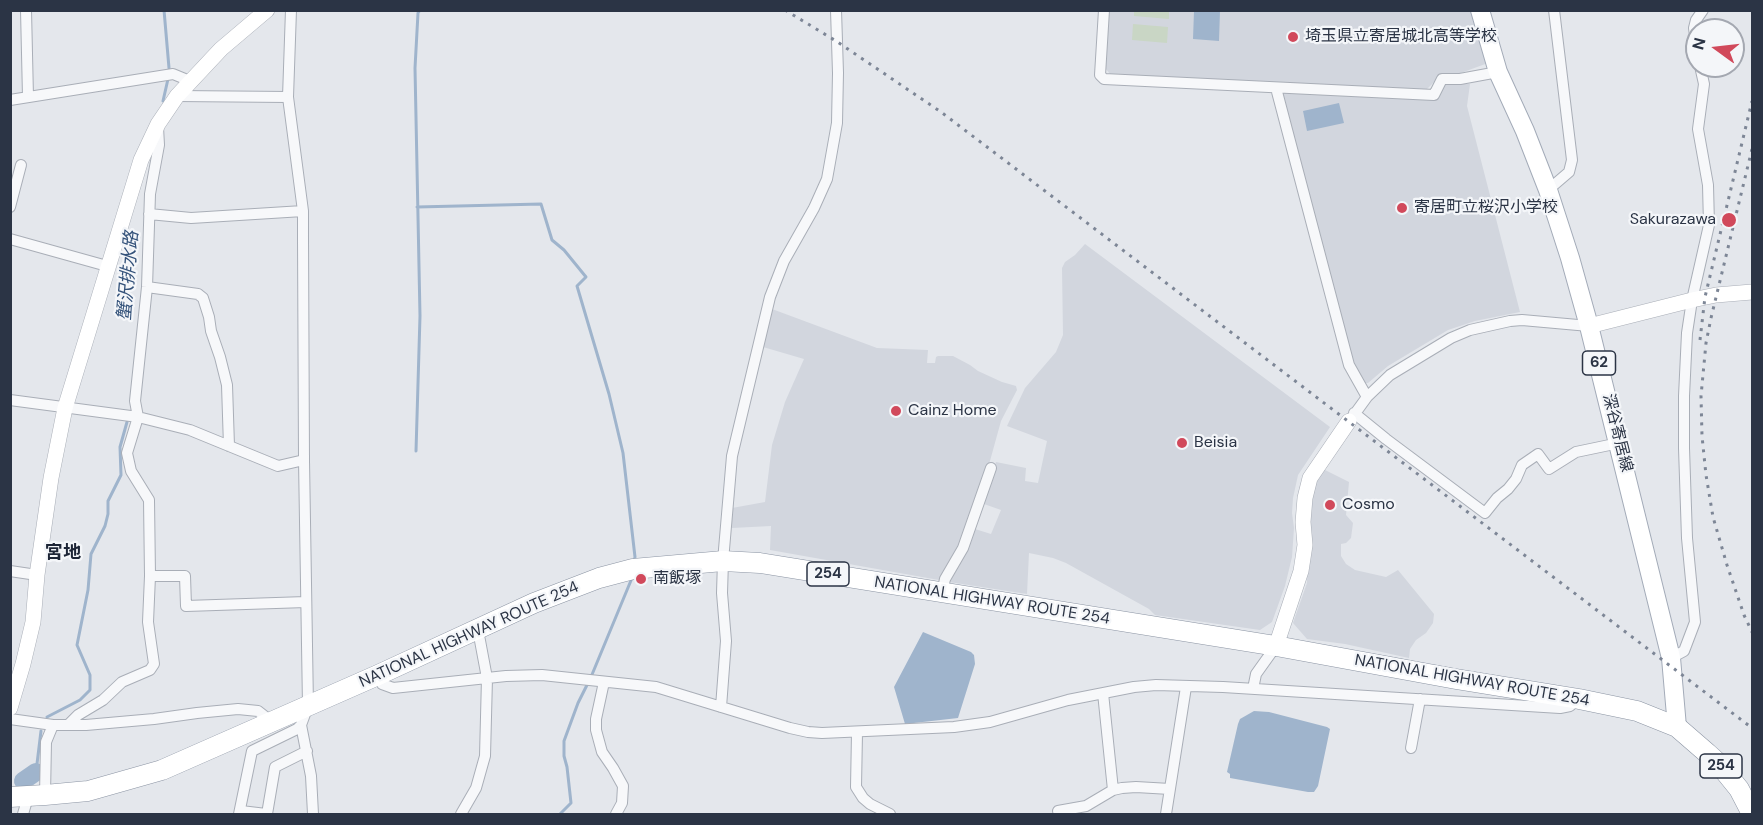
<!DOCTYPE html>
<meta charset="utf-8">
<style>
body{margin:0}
#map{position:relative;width:1763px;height:825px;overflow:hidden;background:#e4e7ec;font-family:"DM Sans",sans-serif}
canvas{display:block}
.frame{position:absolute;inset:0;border:12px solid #2b3445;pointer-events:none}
.north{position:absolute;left:1685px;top:18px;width:60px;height:60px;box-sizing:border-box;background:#f4f6f9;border:2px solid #a4a8b1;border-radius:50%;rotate:285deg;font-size:16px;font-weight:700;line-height:24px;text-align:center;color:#2b3445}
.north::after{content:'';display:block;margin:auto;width:21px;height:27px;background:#d1495b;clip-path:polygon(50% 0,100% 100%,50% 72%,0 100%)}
</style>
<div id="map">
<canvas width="1763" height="825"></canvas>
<div class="frame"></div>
<div class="north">N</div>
</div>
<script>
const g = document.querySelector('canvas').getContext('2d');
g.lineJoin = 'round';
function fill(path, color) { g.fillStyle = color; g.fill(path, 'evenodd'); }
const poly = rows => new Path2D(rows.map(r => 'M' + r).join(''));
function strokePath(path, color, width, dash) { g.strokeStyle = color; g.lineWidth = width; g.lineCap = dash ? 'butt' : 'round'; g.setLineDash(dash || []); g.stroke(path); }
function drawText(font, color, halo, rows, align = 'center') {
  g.font = font + ' "DM Sans","Noto Sans JP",sans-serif'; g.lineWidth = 4.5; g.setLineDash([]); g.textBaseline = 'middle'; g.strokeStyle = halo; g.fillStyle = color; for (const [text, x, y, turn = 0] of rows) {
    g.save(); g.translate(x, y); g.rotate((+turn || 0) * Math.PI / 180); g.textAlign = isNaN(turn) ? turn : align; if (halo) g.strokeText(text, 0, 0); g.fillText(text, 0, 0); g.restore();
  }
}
fill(poly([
 [1108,10,1472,11,1488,63,1458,74,1441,75,1427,89,1422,89,1111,75,1105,68],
 [1444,83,1470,84,1467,106,1520,312,1475,321,1448,330,1388,366,1368,383,1364,383,1352,359,1281,97,1284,93,1436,99],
 [1085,244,1330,427,1298,475,1293,498,1292,513,1294,528,1292,557,1285,586,1272,622,1260,630,1155,615,1149,609,1066,563,1053,558,1029,553,1027,594,949,582,975,529,991,534,1001,510,984,504,996,462,1026,468,1025,481,1038,483,1047,441,1007,426,1025,388,1056,352,1063,335,1062,268,1065,262,1075,255],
 [772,309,877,348,928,350,927,363,935,363,936,357,938,356,953,356,970,365,978,371,1002,382,1016,386,1017,390,1001,421,985,479,960,543,939,580,770,550,771,526,732,528,732,508,765,502,772,445,785,402,804,359,763,347],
 [1321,468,1349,482,1346,515,1353,523,1351,538,1346,543,1341,544,1341,556,1346,564,1355,570,1386,577,1398,570,1434,614,1433,623,1426,633,1416,640,1410,649,1409,658,1345,644,1307,639,1293,623,1307,583,1310,496]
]), '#d2d6de');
fill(poly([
 [1134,11,1169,11,1169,19,1134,16],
 [1133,24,1168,27,1167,43,1132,40]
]), '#c9d6c5');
fill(poly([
 [1194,11,1220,11,1219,41,1193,39],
 [1339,103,1344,123,1307,131,1303,111],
 [923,632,971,652,974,655,975,664,958,718,905,724,894,687],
 [1254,711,1269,712,1327,727,1330,729,1318,786,1314,792,1308,792,1230,778,1230,774,1227,772,1238,724,1240,719]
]), '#9fb4cc');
strokePath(poly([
 [164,10,169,68],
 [163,101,168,79],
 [417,207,541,204,552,240,564,250,586,277,577,286,609,394,623,453,635,557,634,562],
 [416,451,420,316,415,68,418,13,420,10],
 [591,677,632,578],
 [47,717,80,700,90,690,90,675,77,645,88,590,91,554,105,526,108,514,108,501,121,475,120,447,127,422],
 [36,772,41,731],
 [560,814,571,803,567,767,564,756,564,741,578,703,588,683]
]), '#9fb4cc', 3);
strokePath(poly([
 [23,781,36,772]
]), '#9fb4cc', 18);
const street = poly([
 [26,10,28,97],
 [1104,10,1100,75,1104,79,1434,95,1442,79,1460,79,1498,72],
 [1697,51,1694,28,1696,20,1703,10],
 [1276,88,1349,365,1367,397],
 [177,96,288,97],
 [10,100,173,74,190,81],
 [1548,190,1569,172,1572,160,1554,10],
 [10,207,21,165],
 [149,214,191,218,303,211],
 [10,239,107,266],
 [147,287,198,294,203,298,209,317,211,331,220,357,227,385,229,446],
 [10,400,138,417,190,430,278,466,304,460],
 [1354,413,1386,439,1485,513,1497,498,1508,489,1516,479,1522,465,1538,454,1549,469,1576,452,1619,443],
 [1351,419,1367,397,1390,375,1451,338,1470,330,1510,321,1522,320,1589,326],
 [10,571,37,575],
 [150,576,185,576,186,606,306,602],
 [942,593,945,579,963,548,991,468],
 [1671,658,1684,651,1695,622,1687,538,1684,448,1684,396,1687,333,1692,300,1709,225,1708,185,1698,129,1704,84,1700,66],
 [378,675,382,684,393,688,506,676,542,675,656,687,790,728,808,732,822,733,954,727,990,722,1068,700,1134,687,1156,685,1223,687,1560,708,1570,706,1577,700],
 [604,682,596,719,596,730,602,752,613,768,623,786,622,803,616,814],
 [1253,689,1256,674,1276,646],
 [1103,693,1113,790],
 [721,707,726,641,722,593,723,561,732,456,770,297,784,261,814,208,827,179,837,123,838,73,836,10],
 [10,719,53,725,86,725,154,719,197,713,238,709,258,711,272,722],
 [68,725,78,715,103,700,122,682,150,670,154,664,148,622,150,576,149,500,131,471,127,453,138,417,135,401,147,287,150,194,159,145,158,127],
 [301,725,311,776,313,814],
 [857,733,856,787,863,798,870,804,890,814],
 [1411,748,1420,699],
 [45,795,46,742,53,725],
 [241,811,266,814],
 [1058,811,1086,806,1113,790,1122,788,1136,787,1170,789],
 [23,814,28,797],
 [239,814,252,751,297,729,301,725,308,706,304,460,303,237,303,211,288,97,291,10],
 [267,814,275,767,307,751],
 [461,814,476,788,485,756,487,678,478,630],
 [1166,814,1186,687]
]);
const secondary = poly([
 [1589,326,1692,300,1716,295,1752,292],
 [1276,646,1301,571,1305,545,1303,522,1305,498,1310,478,1349,421],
 [10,708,23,664,33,622,37,575,51,478,65,408,141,160,158,124,177,96,221,49,267,10]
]);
const primary = poly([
 [1480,10,1498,72,1525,131,1548,190,1570,258,1589,326,1671,658,1677,727]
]);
const highway = poly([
 [10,797,45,795,88,791,162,770,378,675,534,603,599,578,633,569,723,561,760,563,1276,646,1456,679,1579,699,1637,711,1677,727,1707,753,1718,763,1739,789,1752,814]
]);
strokePath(street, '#a9aeb7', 12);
strokePath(secondary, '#a9aeb7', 16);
strokePath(primary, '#a3abb8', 20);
strokePath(highway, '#8b94a3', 21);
strokePath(street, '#f7f8fa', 10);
strokePath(secondary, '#fff', 15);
strokePath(primary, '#fff', 18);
strokePath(highway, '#fff', 20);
strokePath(poly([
 [785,10,836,41,941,112,1752,728],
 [1752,149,1711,318,1706,343,1701,396,1702,436,1706,475,1713,517,1727,565,1744,615,1752,632],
 [1700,340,1705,297,1752,101]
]), '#7d8696', 3, [3, 6]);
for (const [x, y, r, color] of [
 [1293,37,6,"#d1495b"],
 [1402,208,6,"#d1495b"],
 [1729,220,8,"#d1495b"],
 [896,411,6,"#d1495b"],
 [1182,443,6,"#d1495b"],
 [1330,505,6,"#d1495b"],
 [641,579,6,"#d1495b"]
]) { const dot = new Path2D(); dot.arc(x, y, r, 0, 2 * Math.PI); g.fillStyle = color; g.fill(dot); strokePath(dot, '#f4f6f9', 2); }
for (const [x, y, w] of [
 [1599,363,33],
 [828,574,42],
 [1721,766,42]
]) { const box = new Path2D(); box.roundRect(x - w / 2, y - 12, w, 24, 4.5); g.fillStyle = '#f4f6f9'; g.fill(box); strokePath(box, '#2b3445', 1.5); }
drawText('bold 15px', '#2b3445', null, [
 ["62",1599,363],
 ["254",828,574],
 ["254",1721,766]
]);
drawText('16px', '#2b3445', '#f4f6f9', [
 ["埼玉県立寄居城北高等学校",1305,37],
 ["寄居町立桜沢小学校",1414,208],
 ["Sakurazawa",1716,220,"right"],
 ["Cainz Home",908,411],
 ["Beisia",1194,443],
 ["Cosmo",1342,505],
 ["南飯塚",653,579]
], 'left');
drawText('16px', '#2b3445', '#f4f6f9', [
 ["深谷寄居線",1617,433,76],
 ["NATIONAL HIGHWAY ROUTE 254",992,601,9],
 ["NATIONAL HIGHWAY ROUTE 254",469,635,-24],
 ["NATIONAL HIGHWAY ROUTE 254",1472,681,10]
]);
drawText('italic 18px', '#34527a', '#f4f6f9', [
 ["蟹沢排水路",129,276,-85]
]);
drawText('bold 18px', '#1d2536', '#f4f6f9', [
 ["宮地",63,553]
]);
</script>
